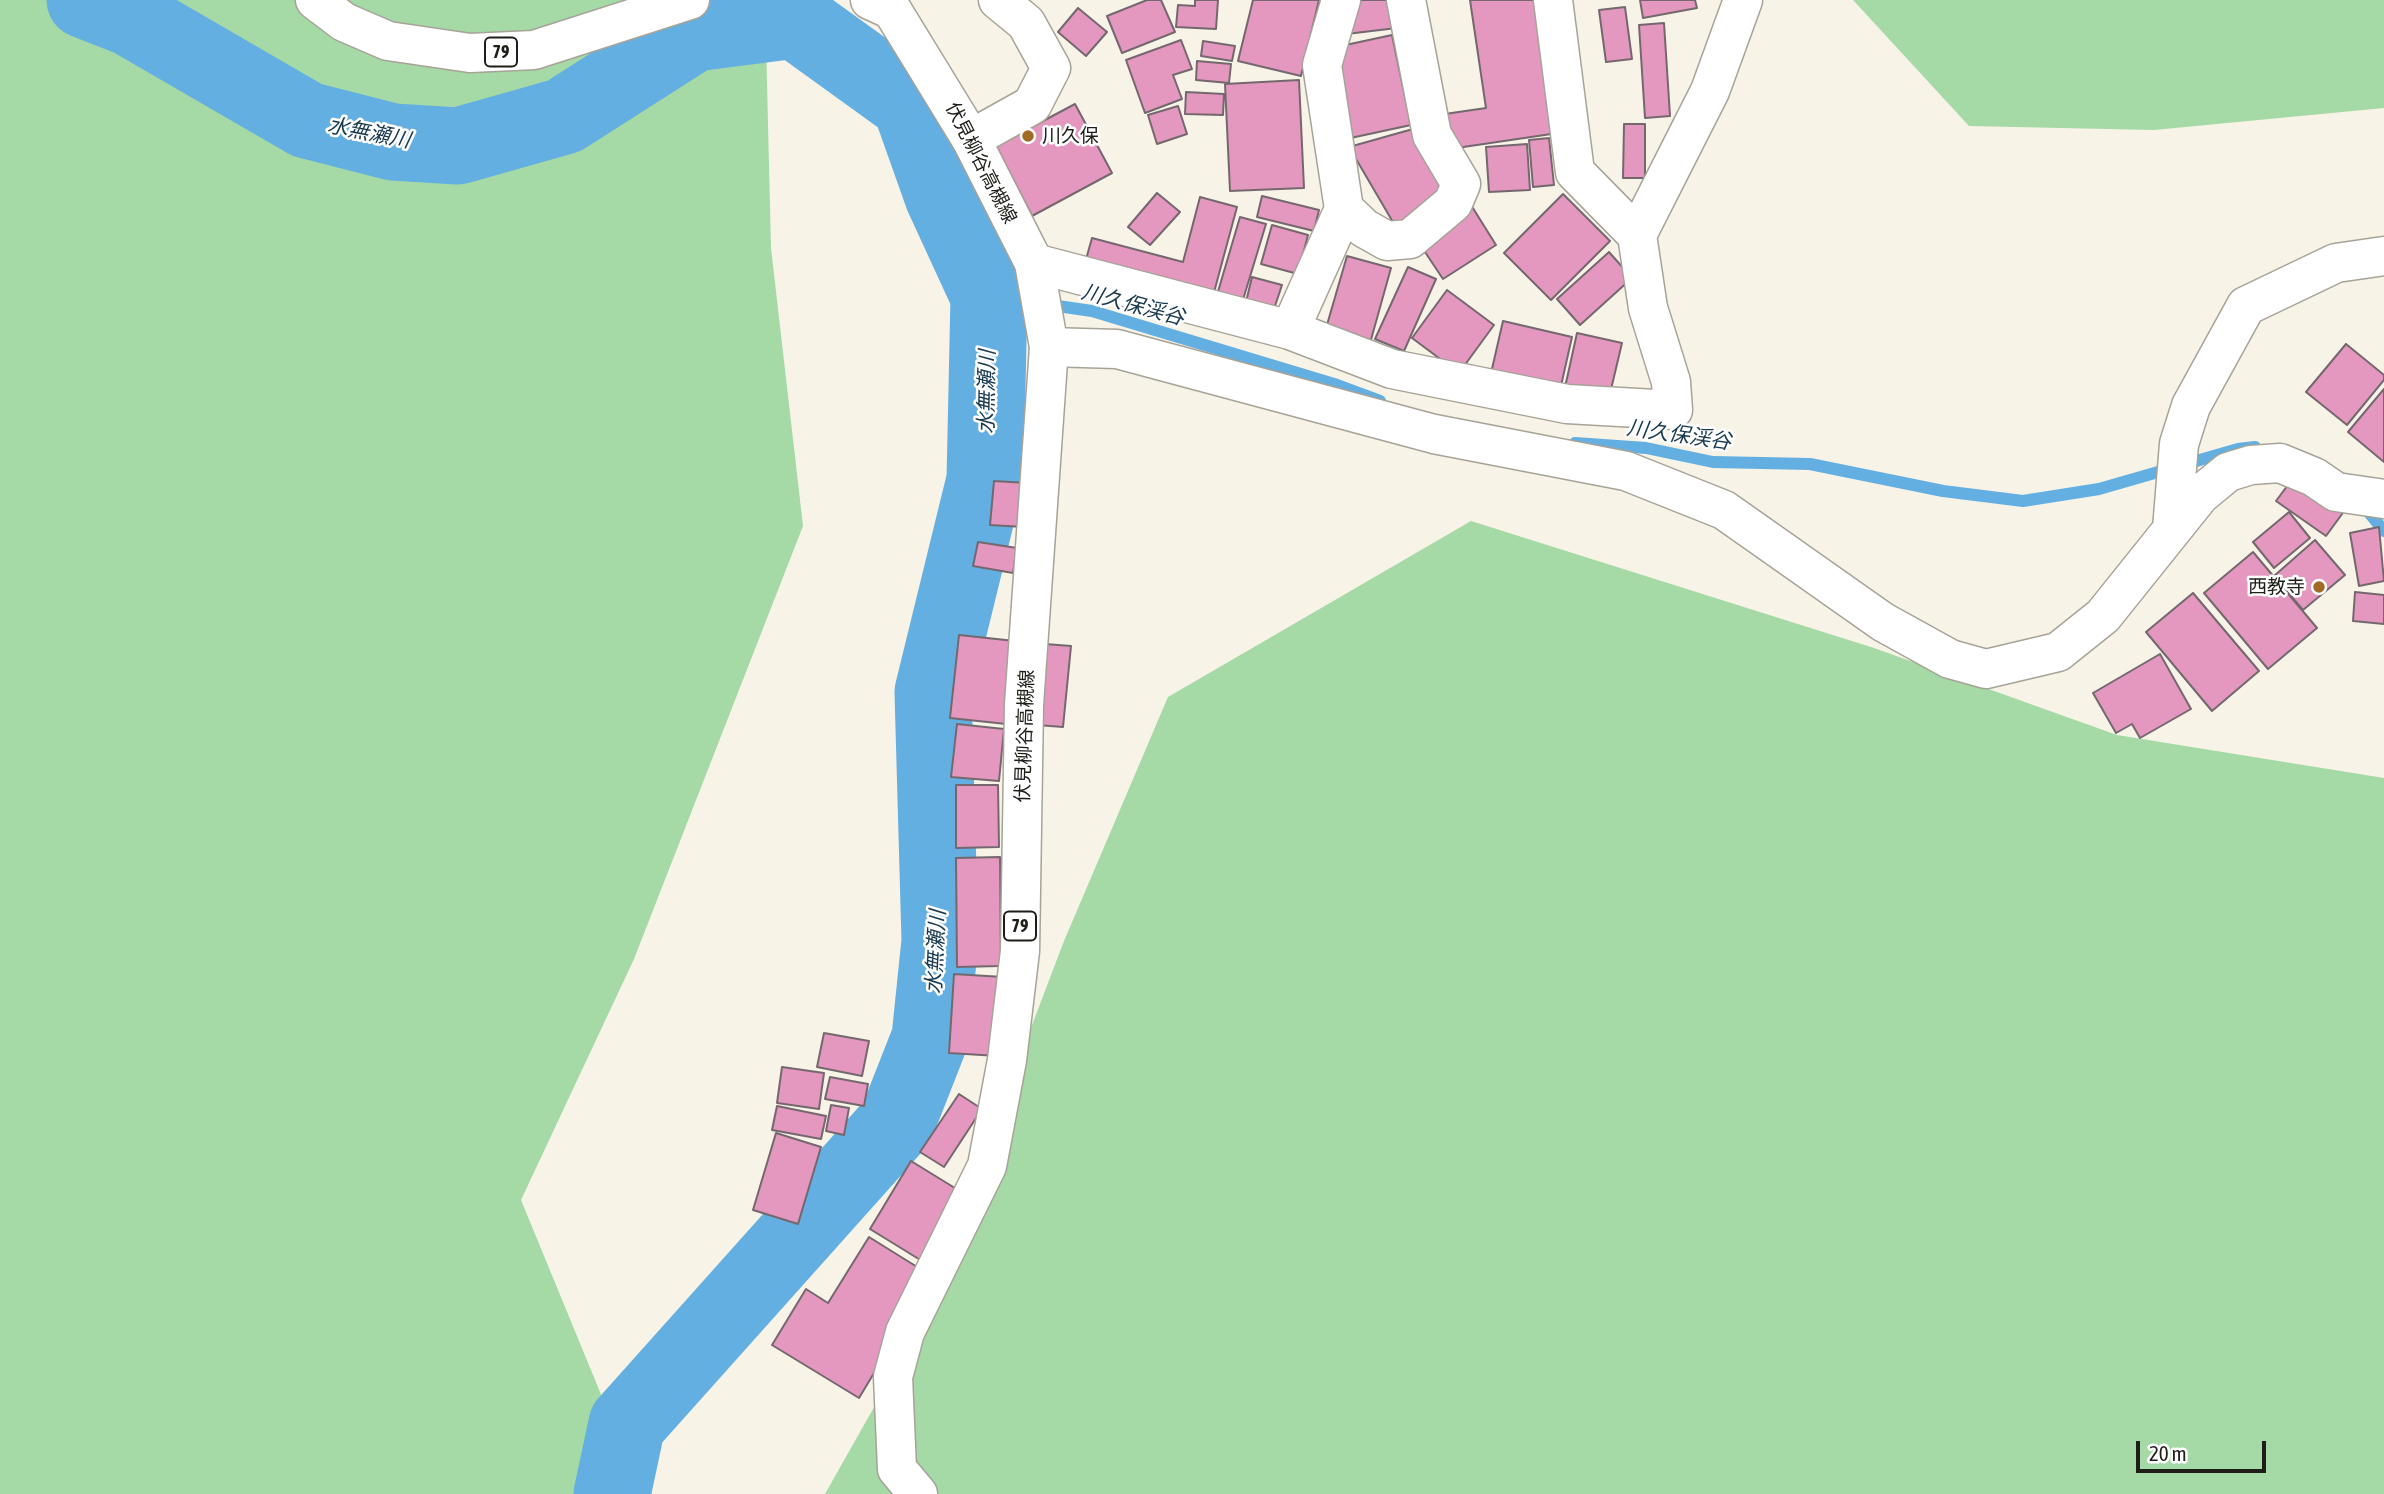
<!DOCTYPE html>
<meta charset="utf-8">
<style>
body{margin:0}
#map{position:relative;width:2384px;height:1494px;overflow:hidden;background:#f7f3e7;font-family:"Asap Condensed",sans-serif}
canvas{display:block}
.scale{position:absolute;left:2136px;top:1441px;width:130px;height:32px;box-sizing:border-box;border:4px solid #1e1d18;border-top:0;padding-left:9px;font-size:21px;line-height:24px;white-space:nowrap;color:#1e1d18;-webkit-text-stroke:5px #fff;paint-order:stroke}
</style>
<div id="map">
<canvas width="2384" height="1494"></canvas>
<div class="scale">20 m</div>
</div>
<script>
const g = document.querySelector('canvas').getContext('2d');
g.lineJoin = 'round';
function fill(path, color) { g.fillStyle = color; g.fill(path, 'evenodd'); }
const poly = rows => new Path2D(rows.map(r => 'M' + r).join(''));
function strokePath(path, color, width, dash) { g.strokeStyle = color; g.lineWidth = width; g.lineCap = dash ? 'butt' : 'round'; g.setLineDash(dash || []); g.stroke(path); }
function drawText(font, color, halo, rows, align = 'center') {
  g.font = font + ' "Asap Condensed","Noto Sans JP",sans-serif'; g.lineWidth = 5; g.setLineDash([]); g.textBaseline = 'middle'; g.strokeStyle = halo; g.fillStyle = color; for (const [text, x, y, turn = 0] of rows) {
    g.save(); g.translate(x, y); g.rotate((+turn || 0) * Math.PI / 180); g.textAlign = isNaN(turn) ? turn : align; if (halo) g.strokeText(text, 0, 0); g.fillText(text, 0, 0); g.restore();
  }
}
fill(poly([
 [0,0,765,0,771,248,803,526,634,959,521,1200,642,1494,0,1494],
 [1853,0,2384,0,2384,108,2154,130,1969,126],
 [1471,521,1874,648,2117,735,2384,778,2384,1494,825,1494,912,1340,1064,941,1168,697]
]), '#a5d9a6');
strokePath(poly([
 [989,296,1092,311,1334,384,1380,401],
 [1575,443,1646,448,1713,462,1810,464,1943,491,2023,501,2099,489,2238,449,2255,447],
 [2362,504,2384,531]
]), '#64afe1', 12);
strokePath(poly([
 [85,0,131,18,307,120,393,142,458,146,564,116,694,33,795,20,910,103,943,196,989,296,985,480,933,692,940,941,930,1038,897,1122,627,1424,612,1494]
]), '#64afe1', 77);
const building = poly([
 [1147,0,1161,0,1175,32,1122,53,1107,16,1147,0],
 [1195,0,1218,0,1216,29,1176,27,1178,5,1195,6,1195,0],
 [1253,0,1319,0,1301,76,1238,61,1253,0],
 [1347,0,1394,0,1397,28,1338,35,1347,0],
 [1470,0,1539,0,1558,133,1443,150,1438,115,1486,108,1470,0],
 [1640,0,1695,0,1697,8,1643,18,1640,0],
 [1625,7,1632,59,1606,62,1599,10,1625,7],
 [1078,8,1107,32,1086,56,1058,32,1078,8],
 [1664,23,1670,116,1645,118,1639,25,1664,23],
 [1392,35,1411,125,1346,139,1327,49,1392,35],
 [1181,40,1192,69,1173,75,1182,99,1145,113,1126,60,1181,40],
 [1203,41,1235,46,1232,61,1201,56,1203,41],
 [1197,61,1231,64,1229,83,1196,80,1197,61],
 [1299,80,1304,188,1230,191,1225,84,1299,80],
 [1186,92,1224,94,1223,115,1185,114,1186,92],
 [1075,104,1112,173,1032,216,996,146,1075,104],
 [1178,106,1187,134,1157,144,1148,115,1178,106],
 [1624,124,1645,124,1645,178,1623,178,1624,124],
 [1413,129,1453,195,1397,229,1349,147,1413,129],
 [1549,138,1554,185,1533,187,1529,140,1549,138],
 [1527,144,1530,190,1489,192,1486,147,1527,144],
 [1157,193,1180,212,1150,245,1128,227,1157,193],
 [1563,194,1610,241,1551,300,1504,253,1563,194],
 [1262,196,1319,210,1314,231,1257,217,1262,196],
 [1200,197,1237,207,1213,296,1085,263,1092,238,1183,262,1200,197],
 [1471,205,1496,245,1443,279,1417,240,1471,205],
 [1240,217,1266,224,1242,303,1217,295,1240,217],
 [1272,225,1308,235,1298,274,1261,264,1272,225],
 [1609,252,1632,278,1580,325,1557,299,1609,252],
 [1347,256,1391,268,1367,354,1322,342,1347,256],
 [1408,267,1436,279,1404,351,1375,339,1408,267],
 [1252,277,1282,285,1274,309,1246,302,1252,277],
 [1447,290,1494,325,1459,373,1412,338,1447,290],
 [1503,321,1572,337,1558,399,1489,382,1503,321],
 [1577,333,1622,343,1608,402,1564,392,1577,333],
 [2346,344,2384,375,2384,380,2347,425,2306,392,2346,344],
 [2384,389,2384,462,2348,432,2384,389],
 [2296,474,2345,510,2326,536,2276,501,2296,474],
 [994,481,1027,483,1024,527,990,525,994,481],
 [2289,512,2310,538,2274,568,2253,542,2289,512],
 [2379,527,2384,581,2359,586,2350,533,2379,527],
 [2315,540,2345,575,2303,610,2274,576,2315,540],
 [978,542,1017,548,1013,573,973,566,978,542],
 [2253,552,2317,628,2268,669,2204,593,2253,552],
 [2355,592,2384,595,2384,624,2353,621,2355,592],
 [2193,593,2259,671,2212,711,2146,632,2193,593],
 [959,635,1015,641,1006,724,950,718,959,635],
 [1045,644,1071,646,1063,727,1037,725,1045,644],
 [2160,654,2191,709,2140,738,2132,724,2116,733,2093,693,2160,654],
 [957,724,1004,729,999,781,951,777,957,724],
 [956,785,998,785,999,847,956,848,956,785],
 [1000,857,1001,966,957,967,956,858,1000,857],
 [954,974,1003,977,998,1056,949,1053,954,974],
 [824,1033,869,1041,862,1076,817,1067,824,1033],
 [782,1067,824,1073,819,1109,777,1103,782,1067],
 [830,1077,868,1084,864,1106,825,1099,830,1077],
 [959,1094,982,1109,944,1167,920,1152,959,1094],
 [831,1105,849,1108,844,1135,826,1131,831,1105],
 [777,1106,826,1116,821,1139,772,1130,777,1106],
 [776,1133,821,1147,798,1224,753,1210,776,1133],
 [911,1161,963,1193,922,1261,870,1229,911,1161],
 [869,1237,922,1270,898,1333,859,1398,772,1345,806,1289,828,1303,869,1237]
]);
fill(building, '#e498bf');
strokePath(building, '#74686e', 2);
const street = poly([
 [971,139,1032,105,1051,68,1026,23,998,0],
 [1344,209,1364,228,1387,241,1410,239,1453,203,1461,184,1432,135,1406,0],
 [1637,235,1710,91,1743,0],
 [1034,263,1290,330,1392,369,1567,404,1673,410,1671,382,1648,308,1637,235,1575,172,1553,0],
 [1290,330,1344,209,1322,65,1341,0],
 [1049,347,1117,349,1434,434,1626,471,1724,510,1883,622,1950,659,1986,669,2058,652,2103,616,2200,495,2228,472,2251,465,2280,463,2314,477,2336,492,2384,499],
 [2172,529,2179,444,2191,406,2246,306,2336,263,2384,256]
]);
const primary = poly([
 [315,0,344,22,388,41,470,53,534,50,690,0],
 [870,0,892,10,971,139,1034,263,1049,347,1024,705,1020,951,1007,1060,987,1166,905,1332,893,1377,897,1469,918,1494]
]);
strokePath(street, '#a7a398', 41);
strokePath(primary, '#a7a398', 41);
strokePath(street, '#fff', 38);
strokePath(primary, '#fff', 38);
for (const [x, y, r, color] of [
 [1028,136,7,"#a16b25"],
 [2319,587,7,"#a16b25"]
]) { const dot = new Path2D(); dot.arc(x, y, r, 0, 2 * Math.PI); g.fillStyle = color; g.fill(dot); strokePath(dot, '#fff', 2.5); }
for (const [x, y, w] of [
 [501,52,32],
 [1020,926,32]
]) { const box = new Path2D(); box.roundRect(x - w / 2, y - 14.5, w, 29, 5); g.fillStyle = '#fff'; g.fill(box); strokePath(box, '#1e1d18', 2); }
drawText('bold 18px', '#1e1d18', null, [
 ["79",501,52],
 ["79",1020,926]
]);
drawText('19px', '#1e1d18', '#fff', [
 ["川久保",1042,136],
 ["西教寺",2305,587,"right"]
], 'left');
drawText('19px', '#1e1d18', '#fff', [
 ["伏見柳谷高槻線",981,163,63],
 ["伏見柳谷高槻線",1025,736,-88]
]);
drawText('italic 21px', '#18394e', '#fff', [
 ["水無瀬川",369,133,11],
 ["川久保渓谷",1133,305,15],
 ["水無瀬川",987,392,-89],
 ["川久保渓谷",1679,435,8],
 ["水無瀬川",936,952,-87]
]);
</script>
